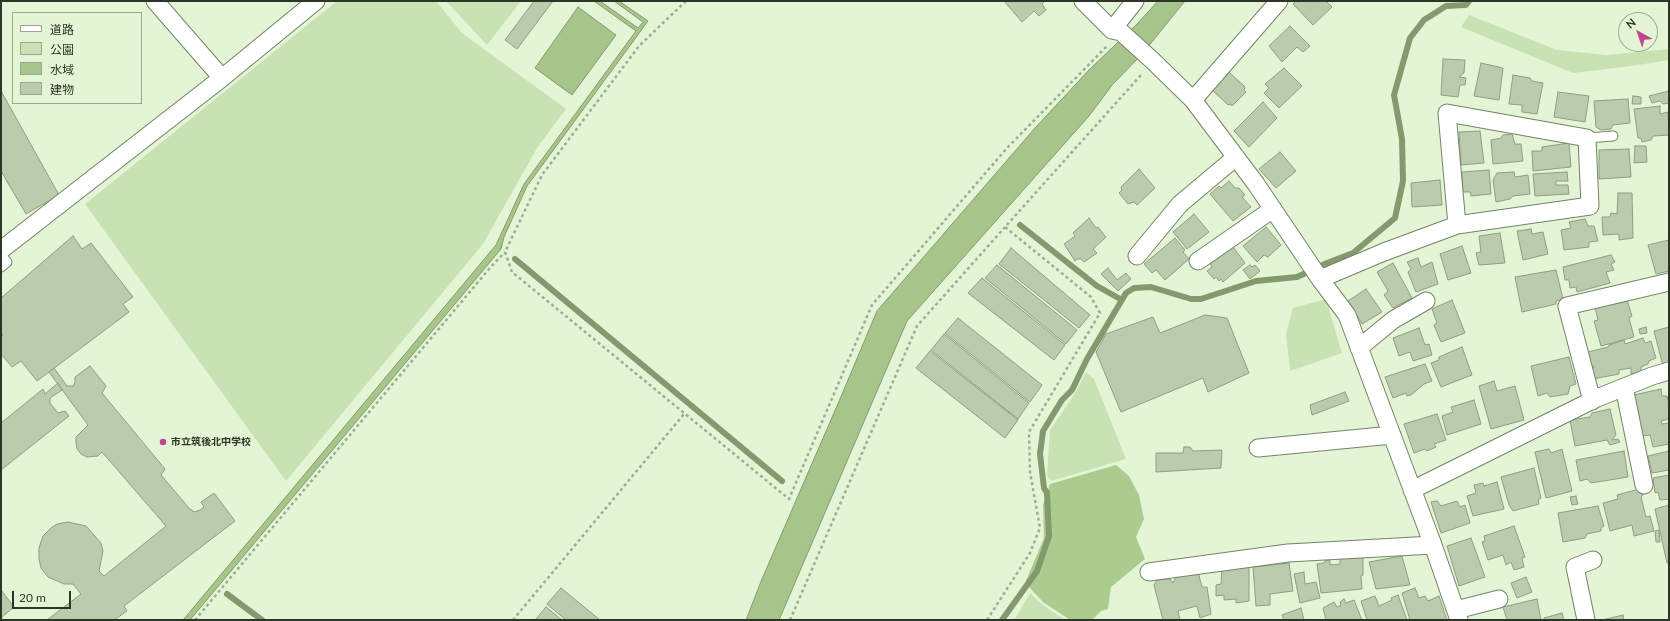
<!DOCTYPE html>
<meta charset="utf-8">
<style>
body{margin:0}
#map{position:relative;width:1670px;height:621px;overflow:hidden;background:#e4f5d6;font-family:Lato,"Noto Sans JP",sans-serif}
canvas{display:block}
.frame{position:absolute;inset:0;border:2px solid #2d3428;pointer-events:none}
.legend{position:absolute;left:12px;top:12px;width:130px;height:92px;box-sizing:border-box;background:#e4f5d6;border:1px solid #9ba890;margin:0;padding:5px 7px;list-style:none;font-size:12px;color:#2d3428}
.legend li{display:flex;align-items:center;gap:8px;height:20px}
.legend b{width:20px;border:1px solid #9ba890}
.north{position:absolute;left:1618px;top:12px;width:40px;height:40px;box-sizing:border-box;background:#e4f5d6;border:1px solid #9ba890;border-radius:50%;rotate:320deg;font-size:11px;font-weight:700;line-height:16px;text-align:center;color:#2d3428}
.north::after{content:'';display:block;margin:auto;width:14px;height:18px;background:#c3448f;clip-path:polygon(50% 0,100% 100%,50% 72%,0 100%)}
.scale{position:absolute;left:12px;top:591px;width:59px;height:18px;box-sizing:border-box;border:2px solid #2d3428;border-top:0;padding-left:5px;font-size:12px;line-height:14px;white-space:nowrap;color:#2d3428;-webkit-text-stroke:3px #e4f5d6;paint-order:stroke}
</style>
<div id="map">
<canvas width="1670" height="621"></canvas>
<div class="frame"></div>
<ul class="legend">
<li><b style="height:5px;background:#fff"></b>道路</li>
<li><b style="height:11px;background:#c9e2b4"></b>公園</li>
<li><b style="height:11px;background:#a7c58a"></b>水域</li>
<li><b style="height:11px;background:#bbcbad"></b>建物</li>
</ul>
<div class="north">N</div>
<div class="scale">20 m</div>
</div>
<script>
const g = document.querySelector('canvas').getContext('2d');
g.lineJoin = 'round';
function fill(path, color) { g.fillStyle = color; g.fill(path, 'evenodd'); }
const poly = rows => new Path2D(rows.map(r => 'M' + r).join(''));
function strokePath(path, color, width, dash) { g.strokeStyle = color; g.lineWidth = width; g.lineCap = dash ? 'butt' : 'round'; g.setLineDash(dash || []); g.stroke(path); }
function drawText(font, color, halo, rows, align = 'center') {
  g.font = font + ' Lato,"Noto Sans JP",sans-serif'; g.lineWidth = 3; g.setLineDash([]); g.textBaseline = 'middle'; g.strokeStyle = halo; g.fillStyle = color; for (const [text, x, y, turn = 0] of rows) {
    g.save(); g.translate(x, y); g.rotate((+turn || 0) * Math.PI / 180); g.textAlign = isNaN(turn) ? turn : align; if (halo) g.strokeText(text, 0, 0); g.fillText(text, 0, 0); g.restore();
  }
}
fill(poly([
 [337,1,436,1,462,33,566,109,537,148,483,244,286,481,85,204],
 [446,1,521,1,487,45],
 [1469,15,1557,50,1607,55,1669,49,1669,60,1632,66,1573,73,1461,27],
 [1326,299,1342,353,1290,371,1286,334,1293,308],
 [1086,372,1094,379,1126,459,1051,481,1047,476,1050,430,1074,395],
 [1030,593,1039,602,1065,620,1014,620]
]), '#c9e2b4');
fill(poly([
 [1116,465,1129,476,1139,495,1144,519,1136,537,1145,559,1111,587,1108,609,1101,611,1092,620,1070,620,1043,602,1025,583,1044,538,1043,505,1050,484]
]), '#accb8f');
const water = poly([
 [594,1,600,1,638,28,643,22,614,1,619,1,648,21,527,186,504,237,501,249,190,620,183,620,496,245,524,184,636,31,594,1],
 [1158,1,1185,1,1143,53,1113,84,1089,116,907,321,779,620,746,620,762,579,840,399,877,311,1035,128,1089,70,1138,23,1158,1],
 [578,7,616,35,572,95,535,68,578,7]
]);
fill(water, '#a7c58a');
strokePath(water, '#829a6d', 1);
strokePath(poly([
 [1020,225,1097,286,1122,300],
 [515,259,782,481],
 [227,594,262,620],
 [1002,620,1037,571,1049,536,1047,493,1044,488,1040,454,1043,431,1062,400,1072,390,1087,359,1126,293,1134,288,1151,287,1191,299,1201,299,1256,281,1297,277,1327,263,1353,253,1395,218,1403,181,1402,139,1394,95,1410,38,1424,20,1446,6,1466,5,1469,1]
]), '#829a6d', 6);
const building = poly([
 [534,1,553,1,517,49,505,40,534,1],
 [1004,1,1045,1,1042,4,1046,10,1039,16,1034,11,1022,22,1004,1],
 [1296,1,1326,1,1332,7,1313,25,1293,4,1296,1],
 [1290,26,1310,46,1303,52,1297,47,1282,62,1269,46,1290,26],
 [1443,59,1465,60,1464,73,1459,77,1466,78,1465,85,1460,85,1458,97,1441,95,1443,59],
 [1481,63,1503,68,1499,100,1474,96,1481,63],
 [1284,68,1302,86,1279,108,1264,93,1269,88,1265,84,1284,68],
 [1228,71,1245,87,1244,90,1246,92,1232,106,1230,104,1228,105,1211,89,1228,71],
 [1513,75,1530,78,1532,81,1543,83,1537,114,1522,112,1522,105,1509,104,1513,75],
 [1,91,59,195,26,214,1,171,1,91],
 [1669,91,1669,103,1663,104,1660,101,1652,103,1649,96,1669,91],
 [1558,92,1589,96,1585,122,1554,117,1558,92],
 [1633,96,1641,97,1641,104,1632,104,1633,96],
 [1628,99,1630,123,1613,125,1611,129,1601,130,1596,127,1594,101,1628,99],
 [1263,102,1277,118,1249,147,1234,131,1263,102],
 [1660,106,1660,114,1668,112,1669,135,1653,136,1651,140,1642,142,1641,138,1638,138,1634,109,1660,106],
 [1480,131,1484,163,1461,165,1459,132,1480,131],
 [1512,134,1515,144,1521,144,1523,161,1493,164,1491,140,1501,138,1503,135,1512,134],
 [1569,143,1571,167,1533,171,1532,151,1542,151,1542,147,1569,143],
 [1635,146,1646,146,1647,162,1634,163,1635,146],
 [1629,149,1631,177,1599,179,1599,150,1629,149],
 [1280,152,1296,171,1276,188,1259,169,1280,152],
 [1139,169,1155,188,1137,205,1134,202,1128,204,1119,193,1122,190,1121,187,1139,169],
 [1489,170,1491,194,1471,196,1470,192,1463,192,1462,172,1489,170],
 [1514,172,1515,177,1528,175,1530,194,1513,196,1510,199,1496,202,1493,180,1497,173,1514,172],
 [1567,172,1568,181,1556,181,1556,185,1568,185,1569,194,1535,196,1533,174,1567,172],
 [1440,180,1442,205,1412,207,1411,183,1440,180],
 [1229,181,1235,188,1239,188,1245,195,1242,197,1251,207,1233,221,1210,194,1219,186,1221,188,1229,181],
 [1618,193,1632,193,1633,238,1619,240,1619,234,1603,235,1602,217,1610,217,1611,213,1617,214,1618,193],
 [1194,214,1209,232,1187,249,1173,232,1194,214],
 [1089,218,1096,228,1098,227,1106,237,1093,249,1097,253,1084,262,1081,259,1077,259,1075,261,1064,244,1075,236,1073,233,1089,218],
 [1585,219,1588,226,1594,226,1598,241,1589,242,1589,247,1564,250,1561,230,1571,228,1569,222,1585,219],
 [1266,227,1281,245,1268,257,1264,255,1257,262,1243,246,1266,227],
 [1531,229,1532,234,1543,232,1548,254,1523,260,1517,231,1531,229],
 [1500,233,1505,263,1479,265,1476,253,1481,252,1479,236,1500,233],
 [73,236,82,249,91,243,133,297,123,304,129,312,37,381,21,361,12,367,1,354,1,336,3,335,1,333,1,298,73,236],
 [1175,238,1185,250,1183,252,1189,259,1165,280,1156,270,1152,273,1144,264,1175,238],
 [1669,240,1669,271,1656,274,1648,245,1669,240],
 [1462,246,1471,273,1448,280,1440,254,1462,246],
 [1233,247,1245,263,1223,282,1221,279,1219,281,1216,277,1214,279,1207,271,1212,267,1210,263,1233,247],
 [1011,248,1090,315,1079,328,999,264,1011,248],
 [1611,255,1615,262,1611,264,1614,270,1606,272,1610,283,1577,292,1576,287,1570,288,1569,280,1565,280,1563,267,1611,255],
 [1418,258,1421,267,1432,262,1438,284,1416,292,1408,272,1411,269,1407,262,1418,258],
 [1393,263,1412,298,1393,308,1384,295,1388,291,1377,272,1393,263],
 [997,265,1077,330,1066,344,985,278,997,265],
 [1250,265,1252,267,1255,265,1260,271,1250,279,1243,270,1250,265],
 [1108,268,1117,280,1126,273,1131,279,1118,291,1101,274,1108,268],
 [1556,270,1563,299,1556,301,1556,304,1522,312,1515,277,1556,270],
 [982,278,1065,345,1054,360,968,293,982,278],
 [1366,289,1382,312,1362,324,1348,301,1366,289],
 [1452,300,1465,333,1441,342,1434,325,1437,323,1432,309,1452,300],
 [1627,300,1632,316,1629,318,1634,337,1601,346,1594,321,1598,320,1595,308,1627,300],
 [1205,315,1227,318,1249,373,1208,392,1203,378,1121,412,1096,352,1106,334,1153,317,1160,333,1205,315],
 [958,318,1042,385,1030,402,945,333,958,318],
 [1646,327,1647,333,1640,334,1639,329,1646,327],
 [1669,327,1669,364,1663,366,1654,331,1669,327],
 [1419,328,1425,345,1429,344,1432,355,1413,361,1410,352,1399,356,1393,338,1419,328],
 [944,334,1029,403,1018,419,931,350,944,334],
 [1643,338,1645,343,1651,341,1656,358,1649,361,1648,364,1641,367,1641,371,1631,374,1631,368,1619,370,1619,374,1593,379,1592,371,1594,366,1591,365,1588,352,1608,347,1609,345,1624,340,1625,344,1643,338],
 [1462,347,1472,375,1441,387,1431,363,1439,360,1439,357,1462,347],
 [930,351,1018,420,1005,438,916,368,930,351],
 [1569,357,1576,384,1570,386,1568,394,1550,397,1547,393,1538,396,1531,366,1569,357],
 [1425,364,1432,381,1424,384,1411,395,1407,396,1406,393,1393,398,1385,377,1425,364],
 [90,366,106,386,102,393,165,469,161,475,189,508,194,512,200,510,204,507,201,502,214,493,235,521,124,606,127,611,114,620,47,620,81,594,73,584,64,584,48,577,41,568,39,559,39,548,43,536,51,528,57,524,68,522,86,526,101,543,103,551,99,571,104,576,166,526,102,452,98,456,87,457,81,454,77,449,76,443,76,437,88,425,49,372,54,368,67,386,73,386,75,382,75,377,90,366],
 [1494,381,1497,391,1515,386,1524,420,1491,429,1479,386,1494,381],
 [58,383,62,390,50,398,50,403,58,413,65,411,69,416,1,470,1,423,43,389,45,394,58,383],
 [1661,389,1662,396,1667,396,1669,404,1669,419,1661,421,1662,424,1669,423,1669,444,1653,447,1650,435,1643,436,1634,395,1661,389],
 [1345,392,1349,401,1312,415,1310,405,1345,392],
 [1474,400,1481,424,1447,435,1442,416,1453,412,1451,407,1474,400],
 [1610,409,1616,435,1612,440,1618,439,1620,442,1610,445,1607,440,1575,446,1570,420,1590,417,1592,413,1610,409],
 [1437,414,1446,440,1434,444,1436,447,1427,451,1425,449,1414,453,1404,424,1437,414],
 [1184,447,1190,447,1193,451,1222,450,1221,468,1156,472,1156,453,1183,453,1184,447],
 [1549,449,1551,453,1562,449,1572,491,1546,498,1535,452,1549,449],
 [1624,451,1628,477,1591,483,1587,479,1580,481,1576,460,1624,451],
 [1669,451,1669,470,1652,473,1648,456,1669,451],
 [1534,468,1541,498,1538,500,1539,504,1513,511,1509,505,1501,477,1534,468],
 [1669,475,1669,499,1660,500,1658,492,1655,493,1653,478,1669,475],
 [1497,482,1504,509,1473,516,1467,496,1476,493,1474,485,1483,483,1484,486,1497,482],
 [1643,488,1644,494,1641,497,1646,517,1650,516,1654,531,1634,536,1632,525,1610,531,1603,503,1618,499,1617,495,1643,488],
 [1576,496,1578,504,1572,505,1570,497,1576,496],
 [1437,501,1441,506,1457,501,1460,507,1465,505,1470,523,1441,533,1431,502,1437,501],
 [1669,505,1669,563,1667,563,1655,509,1669,505],
 [1598,506,1604,526,1601,528,1601,531,1587,534,1585,538,1563,542,1558,513,1598,506],
 [1514,526,1525,557,1522,558,1524,567,1514,570,1511,562,1506,565,1503,555,1488,560,1482,542,1485,541,1484,536,1514,526],
 [1659,530,1660,542,1656,542,1655,531,1659,530],
 [1471,538,1485,577,1459,586,1447,546,1471,538],
 [1363,556,1363,575,1361,576,1362,589,1321,593,1317,564,1324,563,1325,561,1330,560,1330,565,1340,564,1340,559,1363,556],
 [1402,556,1410,585,1376,589,1369,562,1402,556],
 [1289,563,1293,591,1270,594,1270,605,1256,606,1253,567,1289,563],
 [1249,567,1249,601,1236,603,1236,599,1224,600,1224,595,1216,596,1216,585,1221,584,1222,569,1249,567],
 [1198,572,1202,587,1207,587,1211,614,1200,618,1197,606,1178,611,1180,620,1163,620,1154,585,1157,580,1170,579,1173,583,1176,577,1198,572],
 [1304,572,1305,584,1316,582,1320,598,1300,603,1294,574,1304,572],
 [1526,577,1532,592,1517,598,1511,583,1526,577],
 [561,588,600,620,566,620,547,604,561,588],
 [1415,588,1419,598,1425,596,1428,601,1439,596,1447,620,1410,620,1402,593,1415,588],
 [1,590,14,607,2,617,1,615,1,590],
 [1398,595,1407,620,1367,620,1361,601,1375,596,1379,606,1392,600,1391,598,1398,595],
 [1344,599,1346,603,1354,600,1362,620,1326,620,1323,608,1334,602,1337,607,1341,605,1340,602,1344,599],
 [1537,599,1541,620,1507,620,1503,607,1537,599],
 [546,607,562,620,535,620,546,607],
 [1301,608,1304,620,1284,620,1282,615,1301,608],
 [1562,613,1564,620,1544,620,1544,618,1562,613],
 [1623,615,1624,620,1602,620,1623,615]
]);
fill(building, '#bbcbad');
strokePath(building, '#8e9e81', 1);
const service = poly([
 [1587,138,1613,136],
 [1,255,7,262,1,267]
]);
const minor = poly([
 [155,1,222,78],
 [1083,1,1112,30,1121,32,1153,61,1193,100,1256,184,1320,279,1347,315,1433,545,1459,620],
 [1112,30,1135,1],
 [1193,100,1279,1],
 [1,250,222,78,316,1],
 [1137,256,1180,204,1236,157],
 [1198,261,1273,209],
 [1320,279,1384,252,1457,225,1590,206,1587,138,1447,113,1457,225],
 [1359,348,1393,320,1426,301],
 [1624,387,1644,485],
 [1592,401,1567,306,1669,282],
 [1258,448,1392,435],
 [1412,490,1597,398,1652,376,1669,371],
 [1149,572,1288,553,1433,545],
 [1456,610,1499,599],
 [1586,620,1575,567,1593,560]
]);
strokePath(service, '#748367', 11);
strokePath(minor, '#748367', 19);
strokePath(poly([
 [686,1,639,46,542,175,505,252,512,272,789,499,872,305,1007,148,1107,46],
 [195,620,489,269,505,252],
 [513,620,684,414],
 [790,620,917,326,1005,227],
 [987,620,1030,553,1040,528,1030,472,1029,432,1100,313,1091,297,1005,227,1141,75]
]), '#9fac94', 2.5, [3, 3]);
strokePath(service, '#fff', 9);
strokePath(minor, '#fff', 17);
for (const [x, y, r, color] of [
 [163,442,4,"#c3448f"]
]) { const dot = new Path2D(); dot.arc(x, y, r, 0, 2 * Math.PI); g.fillStyle = color; g.fill(dot); strokePath(dot, '#e4f5d6', 1.5); }
drawText('bold 10px', '#2d3428', '#e4f5d6', [
 ["市立筑後北中学校",171,442]
], 'left');
</script>
